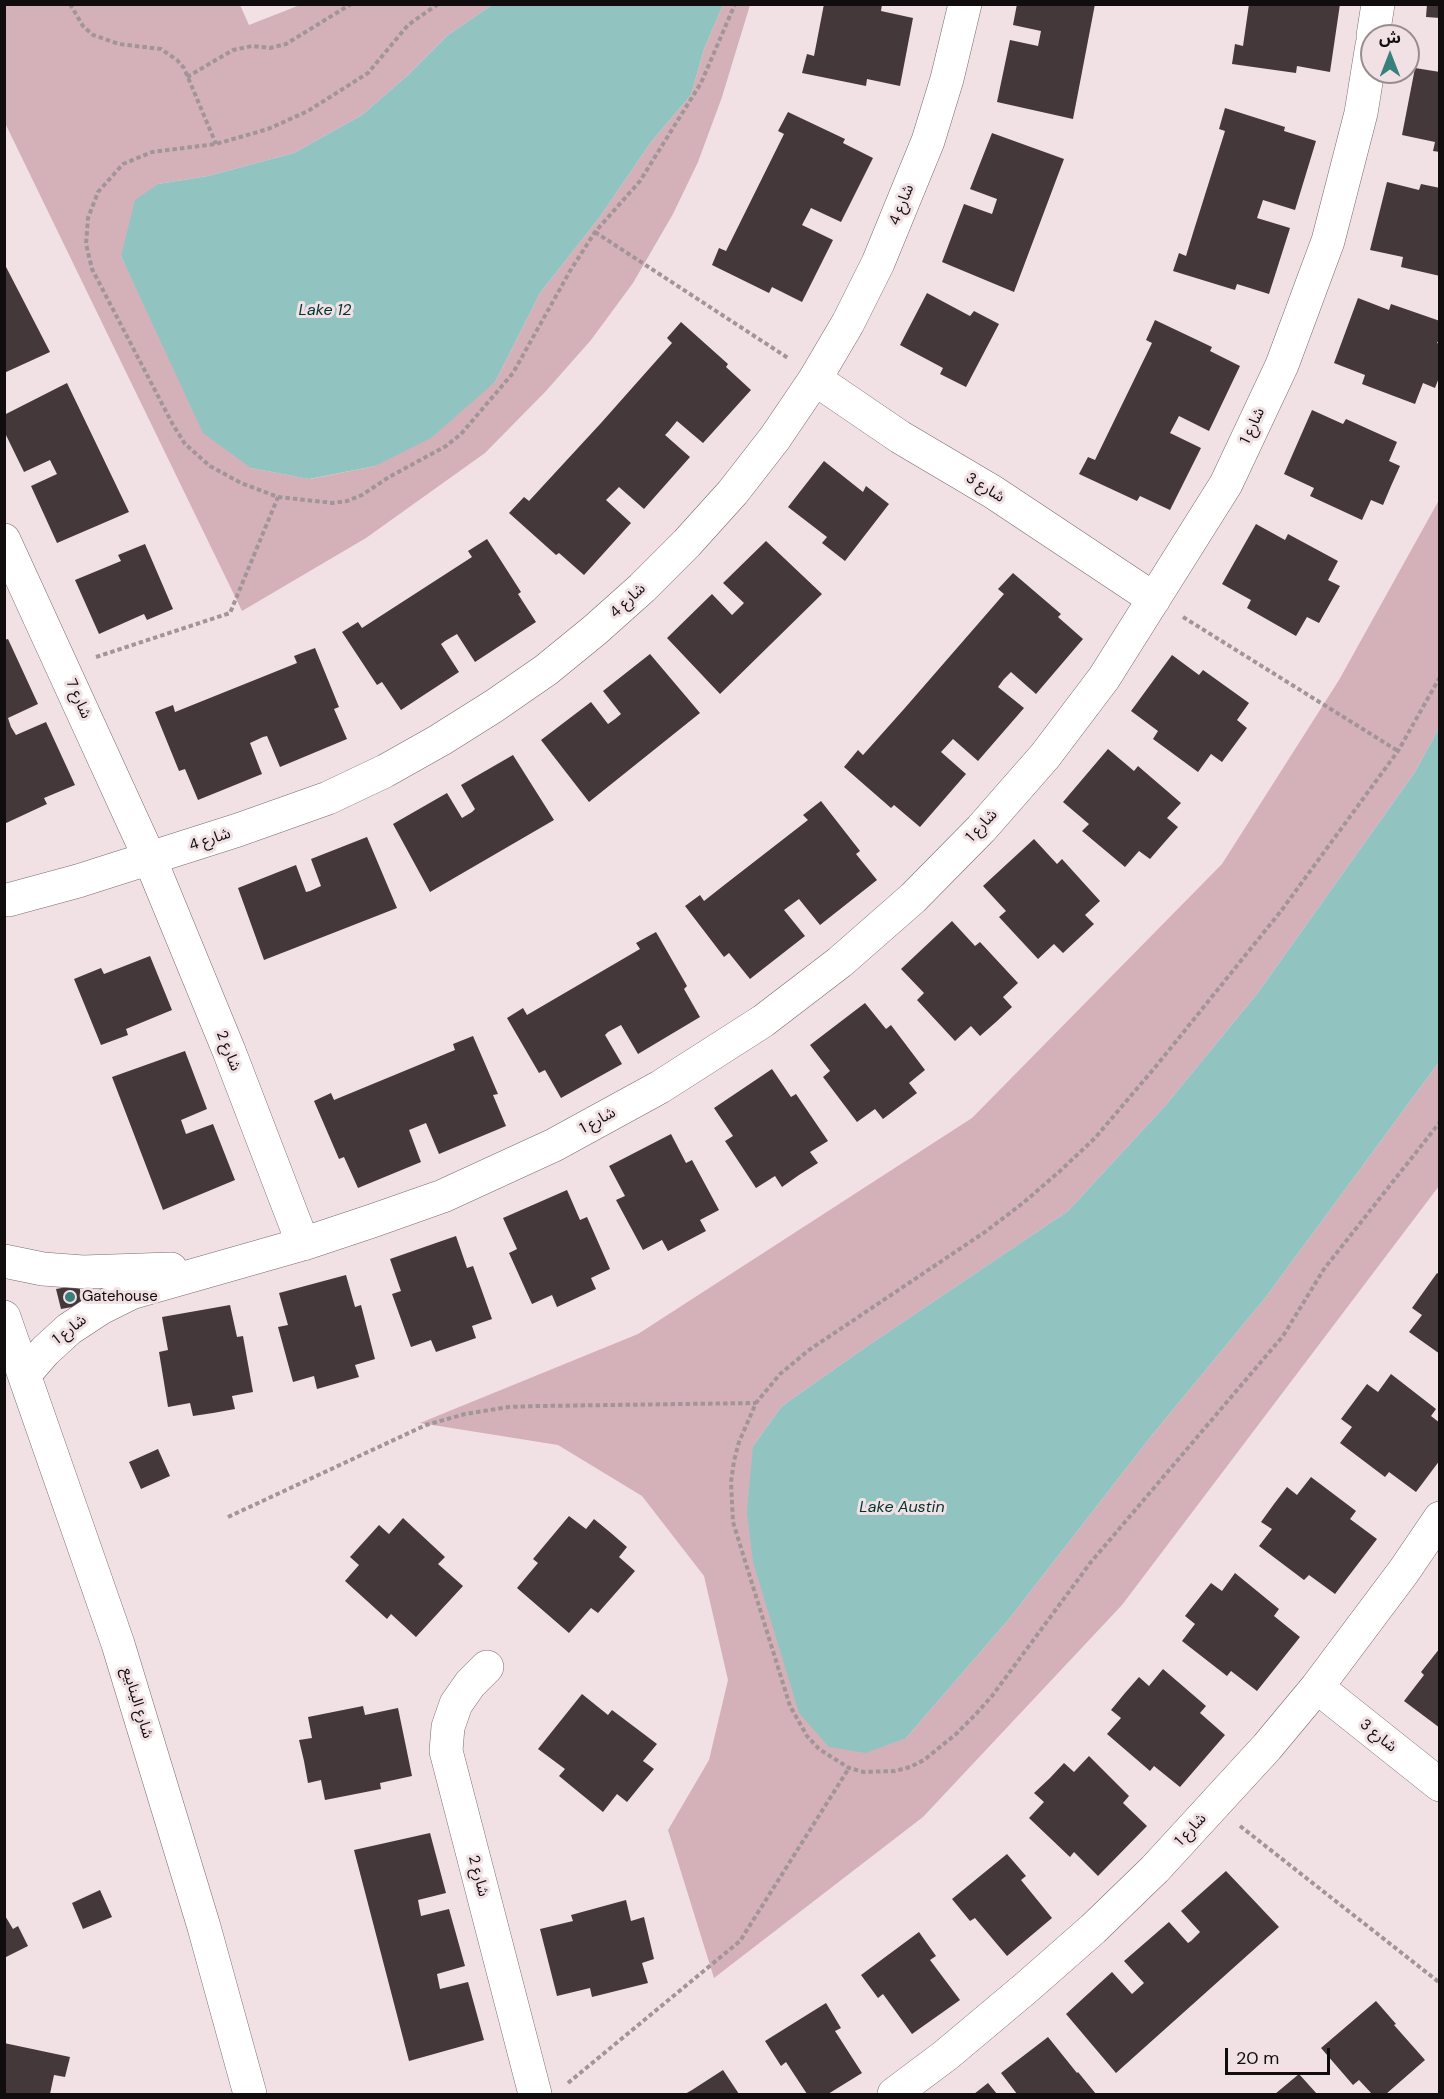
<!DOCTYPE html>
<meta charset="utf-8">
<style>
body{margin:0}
#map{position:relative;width:1444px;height:2099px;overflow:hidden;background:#f1e1e4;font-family:"DM Sans","Noto Sans Arabic",sans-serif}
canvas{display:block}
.frame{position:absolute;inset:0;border:6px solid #110c0d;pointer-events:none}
.north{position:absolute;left:1360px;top:24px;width:60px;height:60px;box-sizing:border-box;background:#f1e1e4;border:2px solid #978c8e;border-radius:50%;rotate:0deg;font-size:16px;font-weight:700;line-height:24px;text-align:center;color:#110c0d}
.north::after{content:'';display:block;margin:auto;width:21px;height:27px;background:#38807c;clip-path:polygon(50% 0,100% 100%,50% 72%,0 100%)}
.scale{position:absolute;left:1225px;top:2048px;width:105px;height:27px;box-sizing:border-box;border:3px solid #110c0d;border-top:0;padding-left:8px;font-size:18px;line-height:21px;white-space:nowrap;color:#110c0d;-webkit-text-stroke:4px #f1e1e4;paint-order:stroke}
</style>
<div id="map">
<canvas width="1444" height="2099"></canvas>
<div class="frame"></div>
<div class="north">ش</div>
<div class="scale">20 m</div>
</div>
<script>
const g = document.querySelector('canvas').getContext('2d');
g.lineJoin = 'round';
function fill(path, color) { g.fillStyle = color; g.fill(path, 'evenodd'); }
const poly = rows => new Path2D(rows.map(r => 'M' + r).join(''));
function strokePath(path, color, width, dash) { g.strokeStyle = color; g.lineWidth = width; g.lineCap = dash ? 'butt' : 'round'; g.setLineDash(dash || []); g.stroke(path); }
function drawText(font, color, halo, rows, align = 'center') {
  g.font = font + ' "DM Sans","Noto Sans Arabic",sans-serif'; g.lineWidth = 6; g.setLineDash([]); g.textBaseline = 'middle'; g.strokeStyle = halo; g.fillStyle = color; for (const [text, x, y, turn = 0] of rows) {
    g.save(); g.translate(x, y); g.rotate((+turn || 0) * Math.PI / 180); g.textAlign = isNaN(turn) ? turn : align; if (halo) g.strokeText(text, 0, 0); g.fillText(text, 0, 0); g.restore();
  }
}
fill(poly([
 [5,5,240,5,249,25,300,5,492,5,448,35,408,75,362,115,294,153,208,176,158,184,121,256,162,341,251,468,310,479,375,466,495,382,540,293,599,218,651,142,691,95,704,49,723,5,750,5,722,97,698,162,673,214,633,283,591,340,546,391,485,453,366,538,242,611,5,123],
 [1439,500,1439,728,1415,772,1257,994,1165,1106,1068,1211,866,1347,782,1406,753,1446,906,1738,1009,1619,1152,1435,1265,1298,1439,1062,1439,1186,1122,1605,923,1817,714,1978,668,1830,709,1760,728,1680,704,1576,642,1496,558,1445,420,1423,638,1334,972,1118,1222,864,1339,680]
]), '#d4b1b8');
fill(poly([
 [492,5,723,5,704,49,691,95,651,142,599,218,540,293,495,382,431,438,375,466,309,479,251,468,203,433,121,256,135,200,158,184,208,176,294,153,362,115,408,75,448,35],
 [1439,728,1439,1062,1265,1298,1152,1435,1009,1619,906,1738,866,1753,829,1747,799,1713,753,1562,747,1512,753,1446,782,1406,866,1347,1068,1211,1165,1106,1257,994,1415,772]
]), '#91c4c0');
fill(poly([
 [824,4,882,4,881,11,913,18,900,86,867,79,866,86,802,73,807,54,814,56],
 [1017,4,1095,4,1073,119,997,102,1010,40,1038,46,1041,31,1013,25],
 [1249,4,1340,4,1330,72,1297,66,1296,73,1232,64,1235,44,1243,46],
 [1427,4,1440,4,1440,18,1426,17],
 [1415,68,1440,72,1440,152,1433,151,1435,142,1402,135],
 [1225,108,1285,127,1284,131,1316,141,1295,210,1263,200,1257,218,1290,228,1269,294,1237,284,1235,290,1173,271,1179,253,1186,256,1193,233,1225,131,1219,129],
 [788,112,845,139,843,143,873,158,841,222,811,208,802,225,833,240,802,302,772,287,769,293,712,265,719,248,726,251,784,134,778,131],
 [992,133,1064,159,1014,292,942,262,964,204,992,214,997,199,970,189],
 [1387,182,1419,190,1421,184,1440,188,1440,276,1401,267,1403,257,1370,250],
 [4,263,50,352,4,373],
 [927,293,970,316,974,311,999,324,966,387,940,374,943,368,900,345],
 [1358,298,1389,310,1391,304,1440,321,1440,338,1437,343,1440,344,1440,375,1435,388,1423,383,1415,404,1362,384,1365,375,1334,363],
 [1155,320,1212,347,1210,351,1240,366,1209,431,1179,416,1170,433,1201,448,1170,510,1140,496,1137,501,1079,474,1088,457,1095,460,1152,343,1146,340],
 [681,322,728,364,726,367,751,390,703,443,677,421,668,432,665,435,690,457,644,509,619,487,606,500,631,523,584,575,559,553,556,555,509,513,524,497,529,501,601,423,672,343,667,338],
 [67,383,129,512,57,543,31,486,57,474,50,460,24,472,4,431,4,415],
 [1312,410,1343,424,1346,419,1397,442,1389,461,1400,466,1391,486,1383,505,1371,500,1362,520,1310,496,1314,488,1284,474],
 [824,461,863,492,866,486,889,504,845,561,822,543,827,537,788,507],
 [1256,524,1285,540,1288,534,1338,561,1328,580,1340,586,1319,623,1307,617,1296,636,1247,608,1251,600,1222,584],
 [487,539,521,592,518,594,536,622,475,662,457,634,445,641,441,644,459,672,401,710,382,682,377,685,342,632,358,622,362,628,472,557,468,551],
 [766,541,822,594,720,694,667,638,712,594,732,615,744,603,723,583],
 [145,544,173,609,147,620,144,614,99,634,75,580,121,561,118,555],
 [1013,573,1061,614,1058,617,1083,639,1036,694,1011,672,1004,679,998,687,1024,708,978,761,953,739,941,752,966,774,920,827,894,805,891,808,844,767,858,750,863,755,904,709,1004,594,998,589],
 [8,639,38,704,8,718,11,727,16,735,46,722,75,785,44,798,47,804,4,824,4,640],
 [315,648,339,707,334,709,347,739,280,767,267,736,263,737,250,743,262,774,198,800,185,769,179,771,155,712,173,705,175,712,297,663,294,656],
 [650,654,700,713,589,802,541,740,591,702,608,724,615,719,621,714,603,691],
 [1172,655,1199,675,1203,670,1249,703,1237,720,1247,728,1222,762,1211,754,1198,772,1153,739,1158,731,1131,711],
 [1108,749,1134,771,1138,766,1181,803,1167,818,1178,827,1163,844,1150,859,1139,851,1125,867,1082,831,1089,824,1063,802],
 [513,755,554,820,430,892,393,824,447,793,462,818,472,812,475,809,461,785],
 [821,801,860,851,856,854,877,880,820,925,799,899,788,907,784,910,805,936,750,979,729,953,724,957,685,906,700,895,704,901,723,886,808,820,803,815],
 [367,837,397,908,264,960,238,888,296,865,306,892,310,891,321,886,311,859],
 [1034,839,1057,864,1062,859,1100,901,1085,915,1094,924,1078,939,1063,953,1054,944,1038,959,999,917,1006,911,983,886],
 [952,921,975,946,980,942,1018,983,1003,997,1012,1007,996,1022,980,1036,971,1026,955,1041,917,1000,924,993,901,969],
 [656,932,687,986,684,989,700,1017,638,1054,621,1025,608,1032,605,1035,622,1064,561,1098,545,1070,539,1073,507,1018,523,1008,527,1015,640,949,636,943],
 [150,956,172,1010,126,1029,128,1035,101,1045,74,979,101,968,104,974],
 [865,1003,886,1029,891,1025,925,1070,909,1083,917,1093,883,1119,875,1109,857,1122,823,1077,830,1071,810,1045],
 [473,1036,498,1094,493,1095,506,1126,439,1154,426,1123,409,1130,421,1162,358,1188,344,1157,339,1159,314,1101,331,1093,334,1100,455,1050,453,1044],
 [185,1051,207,1109,181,1120,186,1134,213,1124,235,1180,163,1210,112,1077],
 [772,1069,791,1097,796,1094,828,1141,810,1152,818,1163,799,1175,782,1187,775,1176,756,1188,725,1141,733,1136,714,1108],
 [671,1134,686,1163,692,1160,719,1210,700,1220,706,1231,668,1251,662,1240,643,1250,616,1200,625,1196,609,1166],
 [567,1190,580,1220,587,1217,610,1269,591,1278,596,1289,557,1307,552,1295,532,1304,509,1253,517,1249,503,1218],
 [456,1236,467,1268,473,1266,492,1319,472,1326,476,1338,436,1352,431,1340,411,1347,392,1294,401,1291,390,1259],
 [1437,1273,1440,1275,1440,1354,1409,1332,1422,1315,1412,1308],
 [346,1275,355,1307,361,1305,375,1359,355,1365,359,1377,317,1389,314,1376,293,1382,278,1327,288,1325,279,1293],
 [79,1285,83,1305,61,1309,56,1289],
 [230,1305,237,1337,243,1336,253,1392,232,1396,235,1409,213,1413,193,1416,190,1403,168,1407,159,1352,168,1350,162,1317],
 [1391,1374,1436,1409,1431,1416,1440,1423,1440,1460,1416,1492,1389,1472,1385,1477,1340,1443,1352,1427,1341,1419,1367,1384,1378,1392],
 [158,1449,170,1476,141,1489,129,1462],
 [1311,1477,1356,1511,1350,1519,1377,1539,1335,1594,1309,1575,1304,1580,1259,1546,1272,1529,1261,1522,1274,1504,1287,1487,1297,1495],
 [569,1516,586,1529,594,1519,611,1533,627,1547,619,1557,635,1571,598,1613,591,1608,569,1633,517,1588,538,1563,533,1559],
 [403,1518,445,1557,438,1564,463,1586,416,1637,391,1614,387,1619,345,1581,359,1565,350,1557,379,1525,389,1534],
 [1235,1573,1279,1609,1274,1616,1300,1637,1257,1691,1231,1671,1227,1676,1182,1641,1195,1624,1185,1616,1211,1583,1222,1591],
 [1440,1648,1440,1728,1404,1701,1424,1675,1421,1672],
 [1163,1669,1206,1706,1200,1713,1225,1735,1180,1787,1154,1766,1150,1771,1107,1734,1121,1718,1111,1710,1125,1693,1139,1677,1149,1686],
 [582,1694,608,1715,612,1710,657,1744,643,1761,654,1769,640,1786,627,1802,617,1794,603,1812,559,1776,565,1769,538,1749],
 [363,1706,365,1715,398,1708,412,1776,380,1783,381,1789,325,1800,321,1780,308,1783,304,1761,299,1740,312,1738,308,1717],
 [1089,1756,1129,1796,1123,1803,1147,1826,1098,1876,1074,1852,1070,1857,1029,1818,1044,1802,1034,1793,1050,1778,1064,1763,1074,1772],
 [430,1833,446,1893,418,1900,421,1916,449,1909,465,1966,437,1974,440,1989,468,1982,484,2040,409,2061,354,1850],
 [1007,1854,1026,1876,1021,1880,1052,1918,1007,1956,975,1918,970,1921,952,1899],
 [1226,1871,1279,1927,1116,2073,1066,2014,1112,1972,1132,1994,1144,1983,1124,1961,1169,1922,1188,1943,1191,1941,1200,1932,1181,1911],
 [100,1890,112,1917,83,1929,72,1903],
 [626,1900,631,1921,644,1917,654,1959,642,1963,648,1983,592,1997,590,1988,557,1996,540,1929,573,1921,571,1915],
 [4,1914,13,1929,18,1926,28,1946,4,1958],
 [919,1932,936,1956,930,1960,960,2000,912,2034,883,1994,878,1998,861,1975],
 [1376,2001,1396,2024,1394,2025,1425,2060,1386,2094,1372,2094,1359,2080,1353,2085,1321,2048],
 [826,2003,841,2028,835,2031,862,2073,828,2094,807,2094,786,2062,781,2066,765,2041],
 [1048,2037,1077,2073,1078,2072,1096,2094,1017,2094,1001,2073],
 [4,2043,70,2057,65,2077,54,2075,50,2094,4,2094],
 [723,2070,739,2094,685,2094,692,2090],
 [1299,2074,1317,2094,1275,2094],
 [988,2083,997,2094,974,2094]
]), '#44383a');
const minor = poly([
 [1373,36,1378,4],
 [815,379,900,437,993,492,1154,599],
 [4,540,150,859,229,1051,303,1244],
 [8,900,78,881,238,830,328,798,385,771,440,740,494,706,546,670,595,630,642,588,687,543,733,492,775,438,815,379,848,323,878,263,928,141,947,79,965,4],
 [4,1261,43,1269,83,1272,171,1269],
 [25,1374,45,1351,69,1329,101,1308,131,1293,303,1244,372,1221,443,1196,554,1145,660,1087,763,1021,840,962,913,898,981,829,1045,756,1104,678,1226,484,1282,365,1328,241,1361,113,1372,45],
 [487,1667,470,1684,456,1704,448,1727,446,1751,535,2094],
 [1317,1687,1440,1785],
 [894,2094,946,2055,1027,1987,1093,1929,1155,1869,1267,1747,1317,1687,1404,1571,1440,1518]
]);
const tertiary = poly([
 [4,1317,118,1644,204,1927,250,2094]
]);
strokePath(minor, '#786b6e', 34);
strokePath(tertiary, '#786b6e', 34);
strokePath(poly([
 [70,4,83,26,93,35,119,44,161,49,177,60,184,68,216,144],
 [438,4,408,25,368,73,308,111,268,129,216,144,152,152,123,164,98,192,88,218,86,244,92,269,172,423,185,444,210,466,241,483,278,497,333,503,347,501,362,495,389,477,446,446,461,434,513,373,570,271,595,232,640,181,701,83,735,4],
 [187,77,233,50,252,46,270,48,286,44,351,4],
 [595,232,788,358],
 [1183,617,1398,751],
 [96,657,230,613,278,497],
 [1440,677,1398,751,1281,911,1157,1065,1095,1138,1060,1171,1023,1203,985,1232,809,1350,780,1374,756,1403,739,1442,734,1461,731,1482,733,1522,790,1706,807,1736,819,1749,849,1768,864,1772,895,1771,910,1767,924,1760,956,1734,975,1715,992,1696,1091,1562,1283,1336,1324,1269,1440,1122],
 [228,1517,426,1425,465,1414,509,1407,539,1406,756,1403],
 [1240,1826,1440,1983],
 [568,2083,740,1941,849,1768]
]), '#a19597', 4, [4.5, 3]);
strokePath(minor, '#fff', 33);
strokePath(tertiary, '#fff', 33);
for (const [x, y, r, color] of [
 [70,1297,6,"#38807c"]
]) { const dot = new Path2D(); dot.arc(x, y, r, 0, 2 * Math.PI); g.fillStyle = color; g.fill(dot); strokePath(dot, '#f1e1e4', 2); }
drawText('15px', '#110c0d', '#f1e1e4', [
 ["شارع 4",902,205,-68],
 ["شارع 1",1253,426,-65],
 ["شارع 3",985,488,32],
 ["شارع 4",628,601,-43],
 ["شارع 7",78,699,66],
 ["شارع 1",982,826,-47],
 ["شارع 4",210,840,-18],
 ["شارع 2",228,1051,68],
 ["شارع 1",598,1121,-29],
 ["شارع 1",70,1330,-38],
 ["شارع الينابيع",137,1703,73],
 ["شارع 3",1378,1736,39],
 ["شارع 1",1191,1830,-47],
 ["شارع 2",478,1876,75]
]);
drawText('15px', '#110c0d', '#f1e1e4', [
 ["Gatehouse",82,1297]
], 'left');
drawText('italic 16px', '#003230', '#f1e1e4', [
 ["Lake 12",325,311],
 ["Lake Austin",902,1508]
]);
</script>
